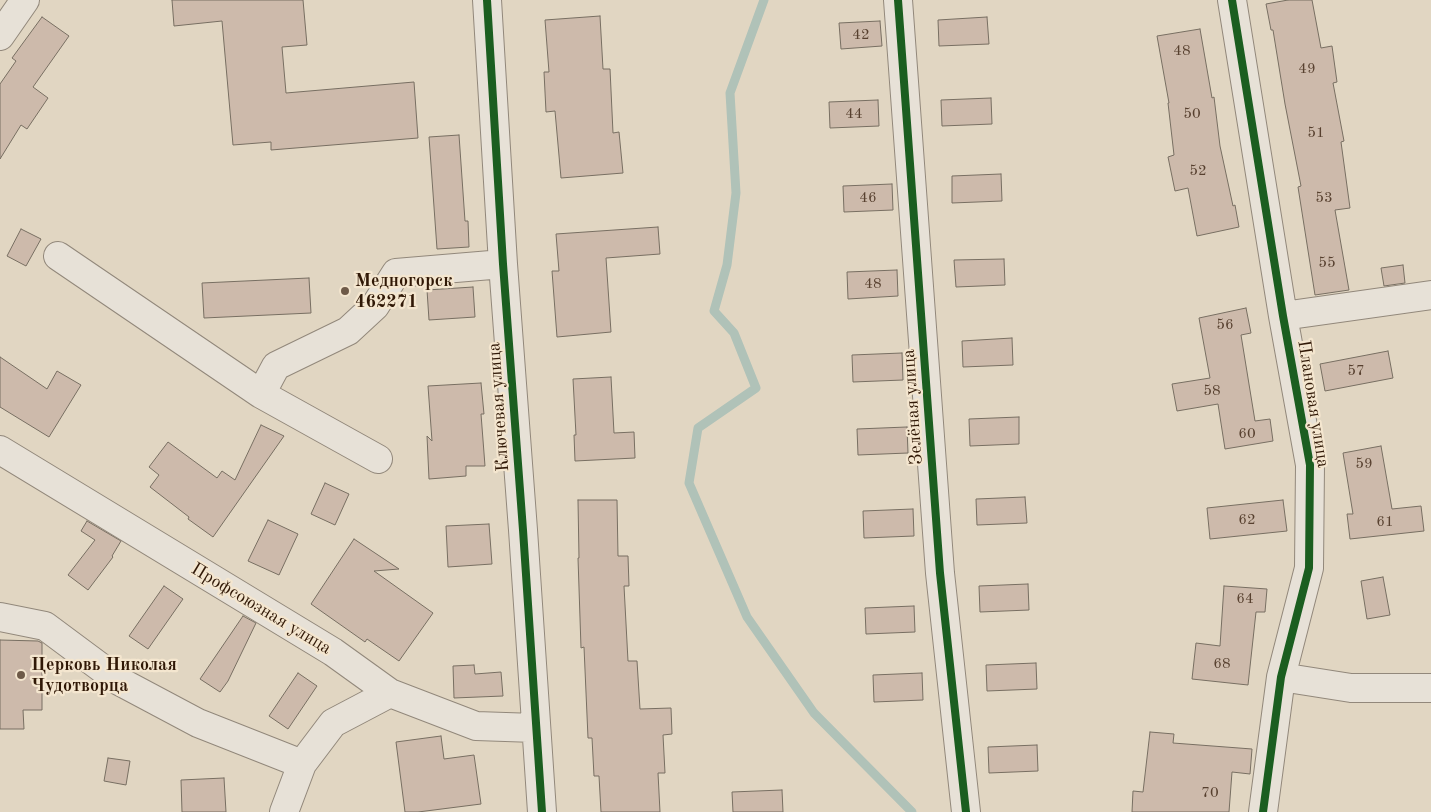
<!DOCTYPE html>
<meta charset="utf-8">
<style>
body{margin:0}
canvas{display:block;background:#e1d6c2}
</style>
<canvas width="1431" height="812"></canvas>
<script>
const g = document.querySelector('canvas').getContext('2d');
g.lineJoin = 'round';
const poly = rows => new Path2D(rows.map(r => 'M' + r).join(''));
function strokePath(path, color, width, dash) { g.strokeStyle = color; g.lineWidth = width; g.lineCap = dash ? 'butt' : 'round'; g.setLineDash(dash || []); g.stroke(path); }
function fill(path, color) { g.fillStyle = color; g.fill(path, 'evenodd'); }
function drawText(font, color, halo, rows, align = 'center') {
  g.font = font + ' "Old Standard TT",serif'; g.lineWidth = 4.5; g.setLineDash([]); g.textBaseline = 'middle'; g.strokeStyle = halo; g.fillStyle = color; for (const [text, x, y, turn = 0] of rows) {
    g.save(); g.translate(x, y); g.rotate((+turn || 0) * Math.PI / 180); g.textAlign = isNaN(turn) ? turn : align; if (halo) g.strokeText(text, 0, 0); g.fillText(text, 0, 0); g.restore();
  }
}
strokePath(poly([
 [764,0,730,93,736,193,727,265,714,311,734,333,756,388,698,428,689,483,747,617,814,713,912,812]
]), '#b0c2b8', 9);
const building = poly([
 [172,0,303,0,307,45,282,47,286,93,414,82,418,138,271,150,271,142,233,145,222,21,174,26,172,0],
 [1288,0,1312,0,1321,48,1332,46,1337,82,1333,83,1344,141,1341,142,1350,208,1335,210,1349,290,1315,295,1298,187,1301,186,1285,104,1273,30,1271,30,1266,4,1288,0],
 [600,16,603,69,610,69,613,133,619,132,623,173,561,178,555,111,546,112,544,72,549,72,545,20,600,16],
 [42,17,69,36,33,87,48,98,27,129,21,125,0,159,0,84,16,61,12,58,42,17],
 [987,17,989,44,939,46,938,20,987,17],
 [880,21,882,46,841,49,839,23,880,21],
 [1200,29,1212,98,1214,97,1220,146,1233,206,1235,205,1239,227,1197,236,1188,188,1175,191,1168,157,1174,155,1168,103,1169,103,1157,36,1200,29],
 [991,98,992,124,942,126,941,100,991,98],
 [878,100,879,126,830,128,829,102,878,100],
 [459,135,465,221,468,221,469,247,437,249,429,137,459,135],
 [1001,174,1002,201,952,203,952,176,1001,174],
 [892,184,893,210,844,212,843,186,892,184],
 [658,227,660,254,606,258,611,332,557,337,552,271,559,271,556,234,658,227],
 [21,229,41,239,26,266,7,256,21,229],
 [1004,259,1005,285,956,287,954,260,1004,259],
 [1403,265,1405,283,1384,286,1381,268,1403,265],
 [897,270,898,296,848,299,847,272,897,270],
 [309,278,311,313,204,318,202,283,309,278],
 [473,287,475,317,429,320,427,290,473,287],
 [1246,308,1251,333,1241,335,1255,421,1270,419,1273,441,1225,449,1218,404,1177,411,1172,384,1210,378,1199,318,1246,308],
 [1012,338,1013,365,963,367,962,341,1012,338],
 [1388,351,1393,378,1325,391,1320,364,1388,351],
 [902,353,903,380,853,382,852,355,902,353],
 [0,357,47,389,57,371,81,385,49,437,0,407,0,357],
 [611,377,614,433,634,432,635,458,575,461,574,435,576,435,573,379,611,377],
 [481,383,484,414,481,414,485,466,466,466,466,476,429,479,427,436,432,441,428,386,481,383],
 [1019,417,1019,444,970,446,969,419,1019,417],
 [261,425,284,436,213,537,188,519,189,517,150,487,159,475,149,467,168,442,217,478,222,471,235,480,261,425],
 [907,427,908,453,858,455,857,429,907,427],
 [1381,446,1392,509,1421,506,1424,531,1350,539,1347,514,1353,514,1343,453,1381,446],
 [325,483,349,494,335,525,311,514,325,483],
 [1025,497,1027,523,977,525,976,499,1025,497],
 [578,500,617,500,618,556,628,556,629,586,624,586,628,661,637,661,640,709,671,708,672,734,663,735,665,773,658,773,660,812,601,812,599,776,594,776,592,738,588,738,584,647,581,648,578,558,579,558,578,500],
 [1283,500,1287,531,1210,539,1207,508,1283,500],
 [913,509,914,536,864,538,863,511,913,509],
 [268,520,298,534,279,575,248,561,268,520],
 [87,521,121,541,112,556,113,557,88,590,68,575,95,540,81,531,87,521],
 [489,524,492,564,448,567,446,526,489,524],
 [354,539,399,569,374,571,433,613,399,661,367,639,365,642,311,604,354,539],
 [1383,577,1390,615,1367,619,1361,581,1383,577],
 [1028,584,1029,610,980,612,979,586,1028,584],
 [164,586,183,599,148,649,129,636,164,586],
 [1224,586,1267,589,1265,612,1256,612,1248,685,1192,679,1196,643,1220,646,1224,586],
 [914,606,915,632,866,634,865,608,914,606],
 [243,616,256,623,228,681,220,692,200,679,243,616],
 [0,640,38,641,42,643,42,710,23,710,24,729,0,729,0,640],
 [1036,663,1037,689,987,691,986,665,1036,663],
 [474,665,475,674,501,672,503,696,454,698,453,666,474,665],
 [298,673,317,686,288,729,269,716,298,673],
 [922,673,923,700,874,702,873,675,922,673],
 [1150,732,1174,734,1173,743,1252,749,1250,774,1232,772,1229,812,1132,812,1133,791,1143,792,1150,732],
 [441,736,444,759,474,755,481,804,418,812,405,812,396,742,441,736],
 [1037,745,1038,771,989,773,988,747,1037,745],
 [108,758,130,761,126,785,104,781,108,758],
 [224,778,226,812,182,812,181,780,224,778],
 [782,790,783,812,733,812,732,792,782,790]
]);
fill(building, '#cdbaab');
strokePath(building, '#786f62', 1);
const minor = poly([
 [487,0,503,264,523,530,542,812],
 [898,0,940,573,966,812],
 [1232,0,1283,316,1310,465,1309,568,1281,677,1263,812],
 [0,36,25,0],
 [58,256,261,394,378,459],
 [1283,316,1431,295],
 [261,394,276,366,348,331,375,306,396,273,503,264],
 [0,450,333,652,390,693,476,726,535,728],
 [0,617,45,626,119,681,198,723,302,764],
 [1281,677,1351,688,1431,688],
 [284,812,302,764,333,723,390,693]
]);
strokePath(minor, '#92887b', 30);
strokePath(minor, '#e7e1d7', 28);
strokePath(poly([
 [487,0,503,264,523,530,542,812],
 [898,0,940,573,966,812],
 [1232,0,1283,316,1310,465,1309,568,1281,677,1263,812]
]), '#1b5e20', 8);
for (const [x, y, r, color] of [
 [345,291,5,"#6e5a48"],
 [21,675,5,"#6e5a48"]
]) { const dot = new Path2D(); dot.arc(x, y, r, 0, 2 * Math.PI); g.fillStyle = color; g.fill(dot); strokePath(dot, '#f4e6cf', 2); }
drawText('15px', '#57402f', null, [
 ["42",861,35],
 ["48",1182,51],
 ["49",1307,69],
 ["44",854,114],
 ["50",1192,114],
 ["51",1316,133],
 ["52",1198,171],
 ["46",868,198],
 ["53",1324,198],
 ["55",1327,263],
 ["48",873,284],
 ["56",1225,325],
 ["57",1356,371],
 ["58",1212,391],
 ["60",1247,434],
 ["59",1364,464],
 ["62",1247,520],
 ["61",1385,522],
 ["64",1245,599],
 ["68",1222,664],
 ["70",1210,793]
]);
drawText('bold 18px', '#301806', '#f4e6cf', [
 ["Медногорск",355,281],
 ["462271",355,302],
 ["Церковь Николая",31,665],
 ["Чудотворца",31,686]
], 'left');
drawText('18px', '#301806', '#f4e6cf', [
 ["Плановая улица",1313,404,81],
 ["Ключевая улица",499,407,-94],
 ["Зелёная улица",913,407,-94],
 ["Профсоюзная улица",261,609,31]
]);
</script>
